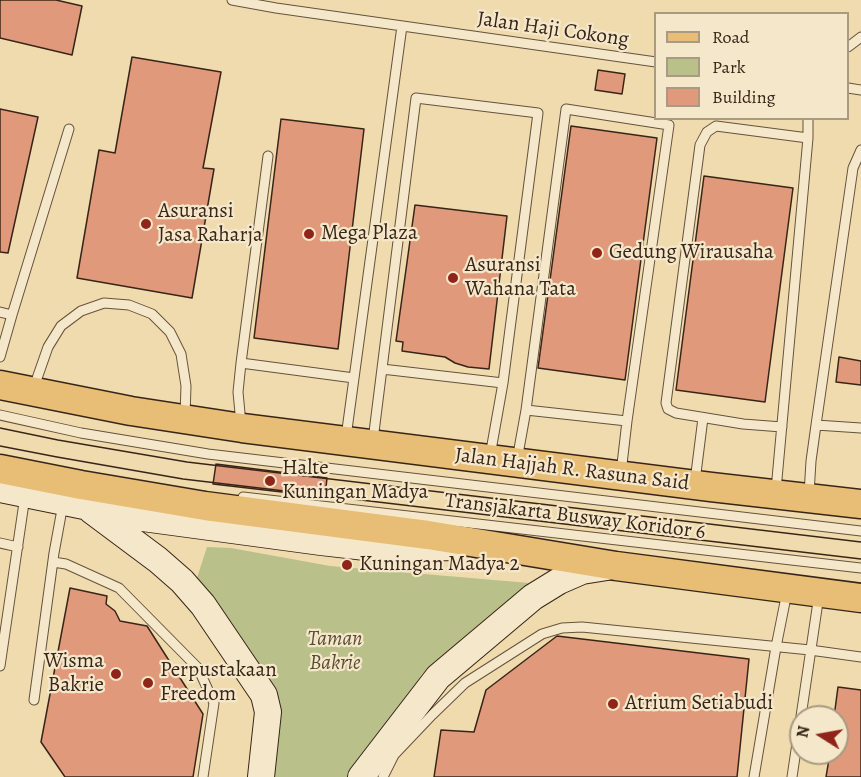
<!DOCTYPE html>
<style>
body{margin:0}
#map{position:relative;width:861px;height:777px;overflow:hidden;background:#efdbad;font-family:Alegreya,serif}
canvas{display:block}
.legend{position:absolute;left:654px;top:12px;width:195px;height:108px;box-sizing:border-box;background:#f5e8ca;border:2px solid #a99a83;margin:0;padding:8px 10px;list-style:none;font-size:18px;color:#382519}
.legend li{display:flex;align-items:center;gap:12px;height:30px}
.legend b{width:30px;border:2px solid #a99a83}
.north{position:absolute;left:789px;top:705px;width:60px;height:60px;box-sizing:border-box;background:#f5e8ca;border:2px solid #a99a83;border-radius:50%;rotate:281deg;font-size:16px;font-weight:700;line-height:24px;text-align:center;color:#382519}
.north::after{content:'';display:block;margin:auto;width:21px;height:27px;background:#8f2418;clip-path:polygon(50% 0,100% 100%,50% 72%,0 100%)}
</style>
<div id="map">
<canvas width="861" height="777"></canvas>
<ul class="legend">
<li><b style="height:8px;background:#e8be76"></b>Road</li>
<li><b style="height:16px;background:#b9c08a"></b>Park</li>
<li><b style="height:16px;background:#e1997b"></b>Building</li>
</ul>
<div class="north">N</div>
</div>
<script>
const g = document.querySelector('canvas').getContext('2d');
g.lineJoin = 'round';
function fill(path, color) { g.fillStyle = color; g.fill(path, 'evenodd'); }
const poly = rows => new Path2D(rows.map(r => 'M' + r).join(''));
function strokePath(path, color, width, dash) { g.strokeStyle = color; g.lineWidth = width; g.lineCap = dash ? 'butt' : 'round'; g.setLineDash(dash || []); g.stroke(path); }
function drawText(font, color, halo, rows, align = 'center') {
  g.font = font + ' Alegreya,serif'; g.lineWidth = 4.5; g.setLineDash([]); g.textBaseline = 'middle'; g.strokeStyle = halo; g.fillStyle = color; for (const [text, x, y, turn = 0] of rows) {
    g.save(); g.translate(x, y); g.rotate((+turn || 0) * Math.PI / 180); g.textAlign = isNaN(turn) ? turn : align; if (halo) g.strokeText(text, 0, 0); g.fillText(text, 0, 0); g.restore();
  }
}
fill(poly([
 [207,547,231,548,330,566,529,583,491,620,422,674,368,764,359,777,268,777,272,714,197,578]
]), '#b9c08a');
const building = poly([
 [0,0,56,0,82,6,72,55,0,38,0,0],
 [132,57,221,72,203,168,214,169,192,298,77,278,99,150,115,153,132,57],
 [598,70,625,74,622,94,595,90,598,70],
 [0,109,38,117,8,253,0,252,0,109],
 [281,119,364,129,338,349,254,338,281,119],
 [571,126,657,138,625,380,538,368,571,126],
 [704,176,793,188,765,402,676,390,704,176],
 [415,205,507,216,489,369,468,367,455,363,445,357,402,351,403,342,396,341,415,205],
 [839,357,861,361,861,385,836,382,839,357],
 [216,464,327,478,325,497,213,484,216,464],
 [70,588,107,596,106,604,115,611,120,621,147,626,203,714,193,777,65,777,41,742,70,588],
 [557,636,749,659,737,777,434,777,441,730,474,732,486,690,557,636],
 [838,687,861,690,861,777,826,777,830,753,837,753,837,717,834,717,838,687]
]);
fill(building, '#e1997b');
strokePath(building, '#382519', 1.5);
const lane = poly([
 [232,0,276,8,656,62],
 [848,47,861,37],
 [848,88,861,90],
 [0,312,12,315,0,357],
 [12,315,69,129],
 [241,363,354,378],
 [382,369,503,383],
 [34,387,48,347,61,326,81,311,104,303,129,305,152,314,170,332,181,354,186,386,185,415],
 [526,410,566,109,669,125,627,421],
 [0,415,81,433,208,454,861,531],
 [241,424,238,392,241,363,268,156],
 [816,425,853,168,861,150],
 [782,427,743,424,676,413,668,409,666,403,700,145,707,132,716,126,808,138],
 [346,437,402,26],
 [373,440,416,98,538,113,503,383,490,456],
 [517,460,526,410,627,421,621,473],
 [695,481,703,418],
 [776,490,808,138,808,118],
 [809,494,811,461,816,425,861,428],
 [243,497,861,568],
 [0,543,18,547],
 [53,562,66,564,119,588,198,668,214,703,203,777],
 [0,666,25,496],
 [34,700,54,553,63,504],
 [383,777,394,755,432,715,465,683,542,634,562,628,582,627,810,650,861,657],
 [754,777,776,647,787,592],
 [792,777,819,595]
]);
const secondary = poly([
 [0,489,143,518,321,542,383,549,455,547],
 [91,510,158,560,182,581,203,605,264,695,268,712,261,777],
 [361,777,438,677,533,597,559,581,582,571,607,567]
]);
const primary = poly([
 [0,385,131,411,242,428,711,487,861,504],
 [0,469,81,485,205,506,428,535,616,566,861,598]
]);
strokePath(lane, '#66523e', 11);
strokePath(secondary, '#382519', 28);
strokePath(primary, '#382519', 31);
strokePath(lane, '#f5e8ca', 9);
strokePath(secondary, '#f5e8ca', 26);
strokePath(primary, '#e8be76', 28);
strokePath(poly([
 [0,428,58,440,187,462,861,542],
 [0,446,57,457,183,479,861,559]
]), '#382519', 1.5);
for (const [x, y, r, color] of [
 [146,224,6,"#8f2418"],
 [309,234,6,"#8f2418"],
 [597,253,6,"#8f2418"],
 [453,278,6,"#8f2418"],
 [270,481,6,"#8f2418"],
 [347,565,6,"#8f2418"],
 [116,674,6,"#8f2418"],
 [148,683,6,"#8f2418"],
 [613,704,6,"#8f2418"]
]) { const dot = new Path2D(); dot.arc(x, y, r, 0, 2 * Math.PI); g.fillStyle = color; g.fill(dot); strokePath(dot, '#f5e8ca', 2); }
drawText('21px', '#382519', '#f5e8ca', [
 ["Jalan Haji Cokong",553,30,8],
 ["Jalan Hajjah R. Rasuna Said",572,470,7],
 ["Transjakarta Busway Koridor 6",575,517,7]
]);
drawText('21px', '#382519', '#f5e8ca', [
 ["Asuransi",158,212],
 ["Jasa Raharja",158,236],
 ["Mega Plaza",321,234],
 ["Gedung Wirausaha",609,253],
 ["Asuransi",465,266],
 ["Wahana Tata",465,290],
 ["Halte",282,469],
 ["Kuningan Madya",282,493],
 ["Kuningan Madya 2",359,565],
 ["Wisma",104,662,"right"],
 ["Bakrie",104,686,"right"],
 ["Perpustakaan",160,671],
 ["Freedom",160,695],
 ["Atrium Setiabudi",625,704]
], 'left');
drawText('italic 21px', '#584c35', '#f5e8ca', [
 ["Taman",335,640],
 ["Bakrie",335,664]
]);
</script>
